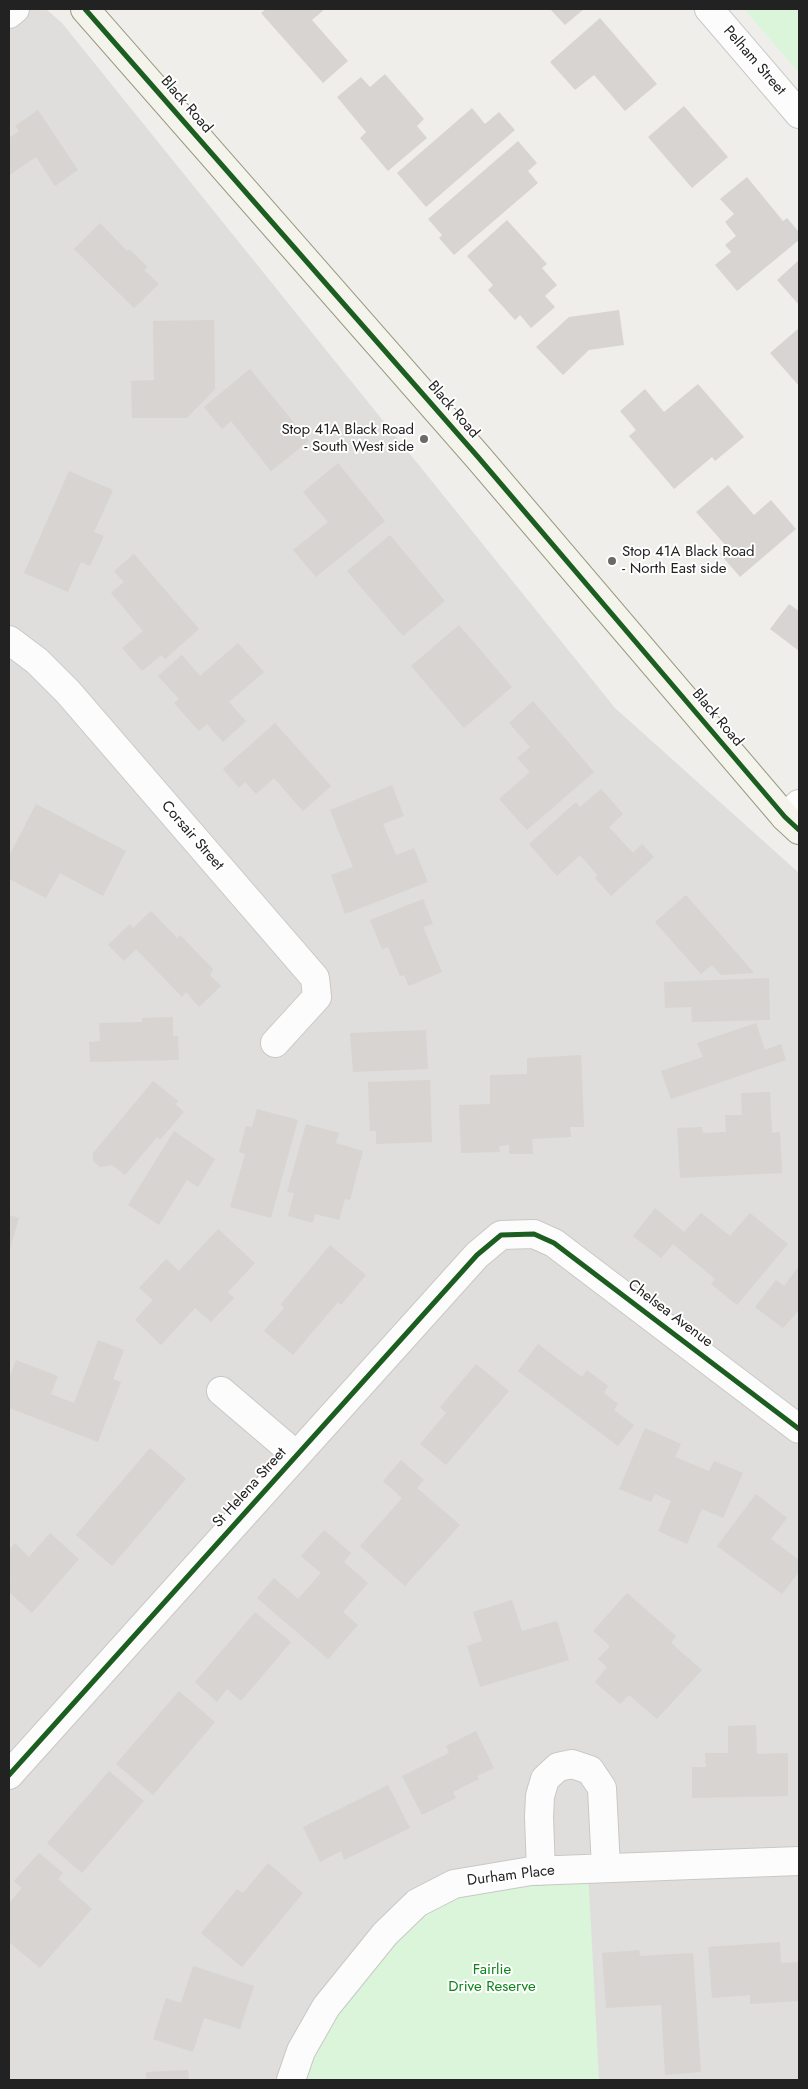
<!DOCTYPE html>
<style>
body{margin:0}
#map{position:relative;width:808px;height:2089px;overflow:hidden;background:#f0eeeb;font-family:Jost,sans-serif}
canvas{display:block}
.frame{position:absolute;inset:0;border:10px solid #222;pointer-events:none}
</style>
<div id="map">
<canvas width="808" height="2089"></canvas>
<div class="frame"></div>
</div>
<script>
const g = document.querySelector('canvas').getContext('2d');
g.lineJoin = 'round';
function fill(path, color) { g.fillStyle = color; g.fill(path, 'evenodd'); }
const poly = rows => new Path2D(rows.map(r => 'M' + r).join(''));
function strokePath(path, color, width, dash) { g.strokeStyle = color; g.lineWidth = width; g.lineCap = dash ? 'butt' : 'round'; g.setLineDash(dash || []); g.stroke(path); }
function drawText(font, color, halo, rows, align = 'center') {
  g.font = font + ' Jost,sans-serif'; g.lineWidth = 4; g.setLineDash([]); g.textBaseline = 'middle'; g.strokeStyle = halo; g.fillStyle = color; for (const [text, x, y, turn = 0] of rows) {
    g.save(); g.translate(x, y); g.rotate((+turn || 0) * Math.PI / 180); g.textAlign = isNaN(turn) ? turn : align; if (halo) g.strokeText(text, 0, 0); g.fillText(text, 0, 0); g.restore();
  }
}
fill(poly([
 [9,9,46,9,62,23,615,708,799,873,799,2080,9,2080]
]), '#dfdedc');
fill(poly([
 [744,9,799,9,799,73],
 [588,1869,599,2080,291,2080,301,2051,417,1903]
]), '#daf5da');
fill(poly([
 [266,9,325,9,312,20,348,61,323,83,261,13],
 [550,9,584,9,565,25],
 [600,18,657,84,625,111,594,75,575,90,550,62],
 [385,74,424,119,417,126,427,138,388,171,360,138,366,132,337,97,361,77,370,87],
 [684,106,728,157,692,188,648,137],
 [472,108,485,124,499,112,515,130,426,207,397,173],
 [38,110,78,170,55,186,36,157,9,175,9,138,19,131,15,126],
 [518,141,537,163,528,171,538,183,454,255,439,238,442,235,428,219],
 [747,177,783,221,787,218,799,232,799,240,737,291,715,265,731,252,725,245,736,236,725,222,734,214,720,199],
 [507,220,547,264,542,268,557,285,545,296,555,307,531,328,520,315,515,320,488,290,493,285,467,256],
 [100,223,127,251,129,249,148,267,144,270,159,284,134,308,74,249],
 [799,260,799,305,777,280],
 [619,310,624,345,589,350,563,375,536,347,569,317],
 [214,320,215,389,187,418,132,418,131,381,154,380,153,321],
 [799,328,799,386,770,353],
 [250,369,309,441,271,471,231,421,222,429,204,407],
 [698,384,744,437,715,461,712,457,674,489,629,436,636,430,620,411,645,389,664,412],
 [338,463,385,521,316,577,293,550,328,522,303,492],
 [69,471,113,490,94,532,104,536,90,566,81,562,68,592,24,573],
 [728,485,754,515,771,500,796,529,740,577,720,554,728,548,696,512],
 [390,535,445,601,403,636,347,571],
 [134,554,199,629,165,659,161,655,142,671,122,648,143,631,111,593,124,582,114,571],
 [789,604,799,611,799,651,770,629],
 [459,625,512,687,464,728,411,666],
 [238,643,264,672,229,702,246,721,223,742,207,724,199,731,174,703,179,699,158,676,182,655,200,676],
 [533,701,594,772,527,830,499,799,530,772,517,758,530,747,509,723],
 [275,723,331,786,303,811,274,778,256,794,245,782,239,788,223,769],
 [392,785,404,816,383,824,396,855,414,848,428,882,345,914,331,875,353,867,330,810],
 [601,789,623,814,609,827,633,853,642,844,654,857,611,896,595,878,598,876,580,855,557,876,529,844,576,802,580,807],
 [36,804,126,851,103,896,60,873,46,898,9,879,9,856],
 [686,895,754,973,721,975,712,965,701,974,655,922],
 [423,899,433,924,423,927,442,972,409,986,404,975,400,976,388,947,382,949,370,920],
 [151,911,177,938,180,935,213,969,210,975,221,986,199,1007,186,992,182,997,136,949,124,961,108,945,130,924,133,928],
 [769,978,770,1020,692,1022,691,1007,665,1008,664,982],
 [173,1017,173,1036,178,1036,179,1060,90,1062,89,1042,100,1041,99,1023,142,1022,142,1018],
 [756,1023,765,1050,781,1044,786,1060,671,1099,661,1071,703,1057,697,1043],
 [426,1030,428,1069,353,1072,350,1033],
 [581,1055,584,1127,570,1127,571,1137,532,1139,533,1154,509,1154,509,1145,499,1146,500,1152,461,1153,459,1105,490,1104,490,1075,527,1074,527,1058],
 [430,1080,432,1142,376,1144,376,1131,370,1131,368,1082],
 [153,1081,178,1101,175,1104,184,1112,160,1140,157,1137,125,1175,112,1165,100,1167,93,1161,93,1153],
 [770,1092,772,1133,780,1132,782,1173,680,1178,677,1128,702,1127,703,1133,726,1132,725,1115,742,1115,741,1093],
 [257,1109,298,1120,271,1218,230,1207,245,1154,239,1152,246,1126,252,1127],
 [306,1124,339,1133,336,1143,363,1151,350,1200,345,1199,339,1220,315,1214,313,1223,288,1216,294,1193,287,1192],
 [174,1131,215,1159,198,1187,187,1180,159,1225,128,1205],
 [655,1208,684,1232,701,1213,730,1236,750,1213,788,1244,737,1305,711,1284,715,1279,673,1244,661,1258,633,1236],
 [9,1215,19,1218,9,1252],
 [218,1229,255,1263,228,1292,234,1298,211,1322,195,1308,161,1345,135,1320,153,1300,139,1288,166,1259,179,1271],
 [330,1245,366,1275,341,1305,338,1302,293,1355,264,1331,284,1308,281,1304],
 [799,1266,799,1310,783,1328,755,1307,776,1280,784,1286],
 [98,1340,124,1350,113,1379,121,1382,98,1442,9,1408,9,1379,16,1360,58,1376,51,1394,74,1403],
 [538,1344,582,1377,587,1370,608,1386,604,1393,618,1404,614,1410,634,1425,618,1446,518,1371],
 [476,1364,509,1391,446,1465,420,1444,446,1413,440,1407],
 [645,1428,681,1444,675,1457,709,1471,714,1461,743,1473,723,1518,702,1509,687,1544,658,1531,671,1501,655,1494,651,1502,619,1489],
 [150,1448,186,1479,112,1566,76,1535],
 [401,1460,424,1480,417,1488,460,1525,405,1586,360,1546,402,1498,383,1481],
 [756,1494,787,1518,771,1539,799,1560,799,1572,782,1594,717,1546],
 [324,1530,351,1553,344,1562,368,1583,343,1612,358,1625,328,1659,257,1598,274,1578,298,1599,321,1573,301,1556],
 [50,1533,79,1559,32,1613,9,1592,9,1580,11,1578,9,1576,9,1550,15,1543,29,1557],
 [627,1593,676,1636,671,1643,702,1670,657,1719,629,1695,620,1704,595,1682,607,1667,598,1659,610,1646,593,1631],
 [512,1600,522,1631,557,1621,569,1660,480,1687,467,1646,482,1641,473,1612],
 [255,1612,291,1642,241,1701,227,1689,217,1702,195,1682],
 [179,1691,215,1722,153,1795,116,1764],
 [756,1725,757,1754,788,1753,788,1796,692,1798,692,1767,706,1767,705,1753,728,1753,728,1726],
 [476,1731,494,1768,477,1776,479,1779,453,1792,456,1798,422,1815,402,1776,449,1753,446,1746],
 [109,1771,144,1801,82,1873,47,1843],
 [388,1785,410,1828,344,1860,341,1851,320,1862,303,1827],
 [39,1853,63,1873,58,1879,92,1909,40,1968,10,1943,9,1944,9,1903,22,1888,14,1881],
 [268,1863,303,1893,242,1967,201,1933,237,1889,243,1893],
 [780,1942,781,1963,799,1962,799,2001,750,2004,750,1995,712,1998,708,1947],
 [639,1950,640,1956,693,1953,701,2072,665,2075,661,2005,606,2008,602,1953],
 [193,1966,254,1986,240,2029,204,2018,193,2052,153,2039,166,1998,181,2003],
 [188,2070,189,2080,146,2080,146,2072]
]), '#d7d4d2');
const minor = poly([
 [709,9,799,114],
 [9,14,15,9],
 [9,640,37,661,68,692,315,978,317,997,275,1043],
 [785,817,799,804],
 [221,1391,296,1455],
 [9,1775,477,1255,501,1235,534,1234,554,1243,799,1429],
 [541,1871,539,1817,540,1796,545,1779,558,1767,572,1764,590,1770,602,1788,606,1868],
 [291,2080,301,2051,326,2007,385,1934,417,1903,454,1884,531,1871,799,1861]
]);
const secondary = poly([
 [85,9,478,457,785,817,799,830]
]);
strokePath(minor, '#c9c8c7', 30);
strokePath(secondary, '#999a82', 30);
strokePath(minor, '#fdfcfc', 28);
strokePath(secondary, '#f4f4ed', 28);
strokePath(poly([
 [85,9,478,457,785,817,799,830],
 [9,1775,477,1255,501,1235,534,1234,554,1243,799,1429]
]), '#1b5e20', 5);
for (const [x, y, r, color] of [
 [424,439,5,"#6a6968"],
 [612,561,5,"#6a6968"]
]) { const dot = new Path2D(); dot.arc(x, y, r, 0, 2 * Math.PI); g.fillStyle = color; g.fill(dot); strokePath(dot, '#fff', 2); }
drawText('15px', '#222', '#fff', [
 ["Pelham Street",754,61,49],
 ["Black Road",186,105,49],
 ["Black Road",453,410,49],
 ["Black Road",717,718,50],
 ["Corsair Street",192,836,49],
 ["Chelsea Avenue",670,1314,37],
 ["St Helena Street",250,1488,-48],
 ["Durham Place",511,1876,-7]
]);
drawText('15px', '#222', '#fff', [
 ["Stop 41A Black Road",414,430],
 ["- South West side",414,447],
 ["Stop 41A Black Road",622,552,"left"],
 ["- North East side",622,569,"left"]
], 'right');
drawText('15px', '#0c8416', '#fff', [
 ["Fairlie",492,1970],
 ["Drive Reserve",492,1987]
]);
</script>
